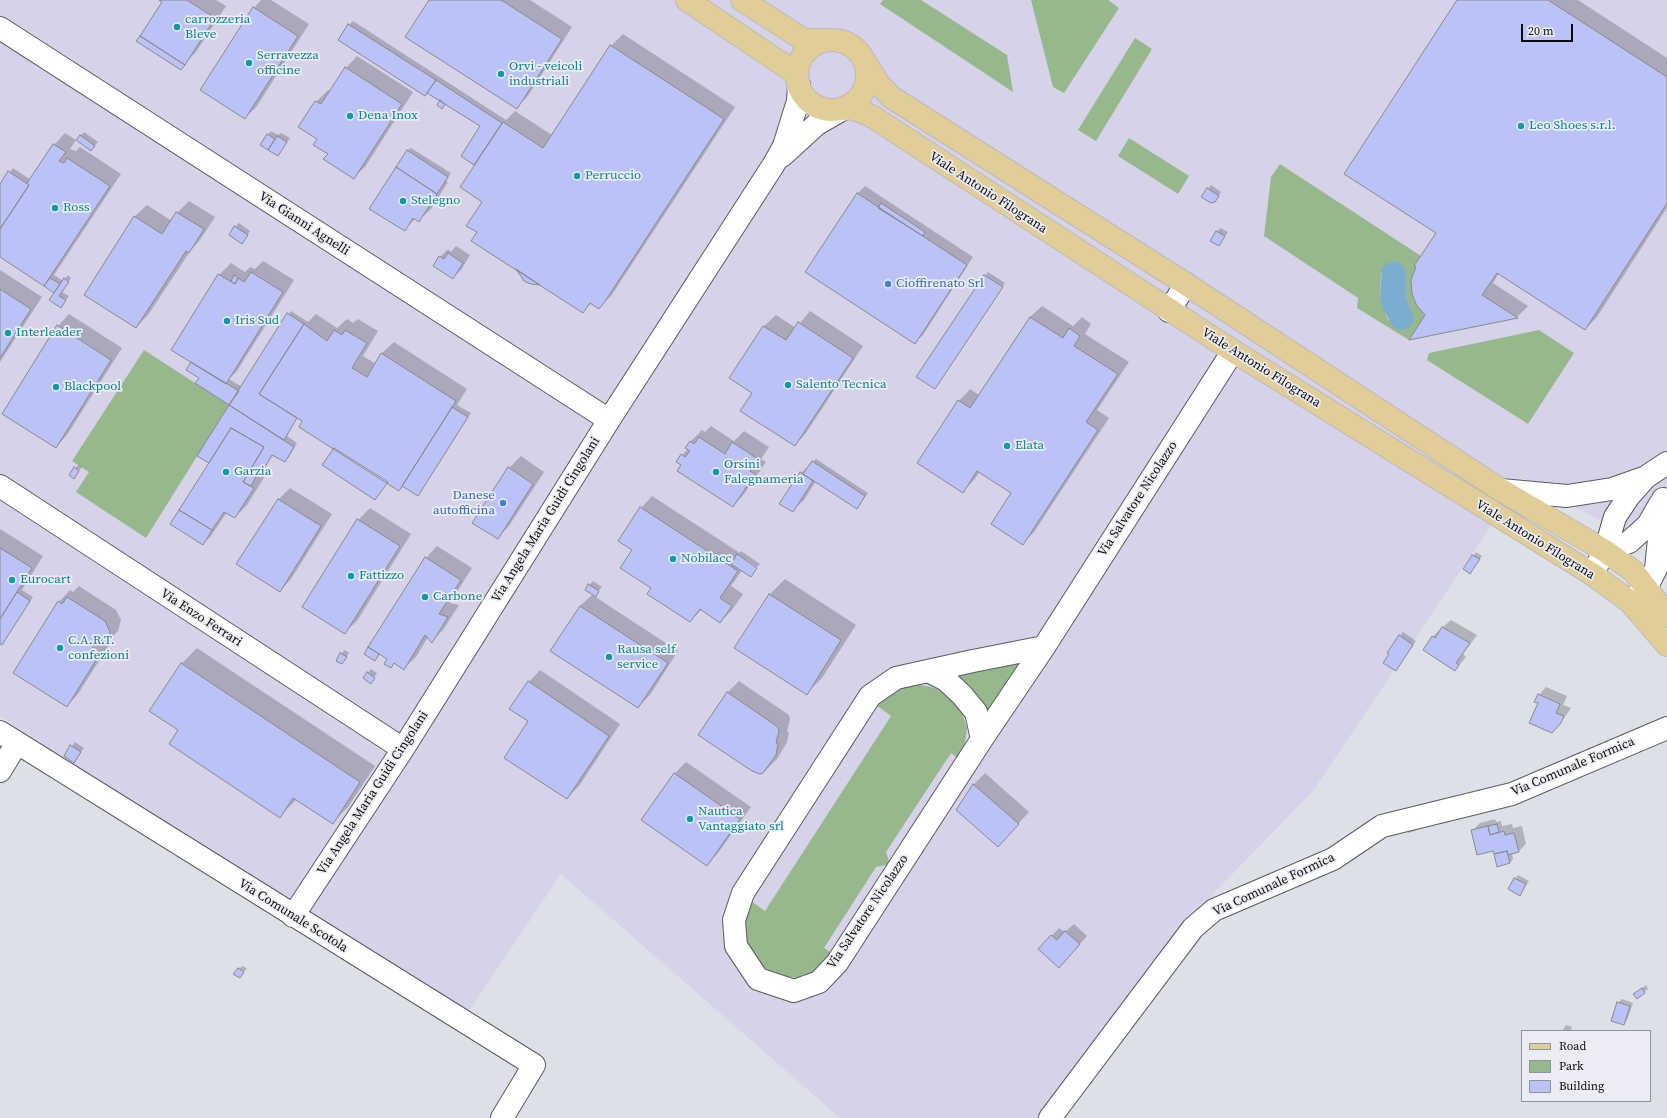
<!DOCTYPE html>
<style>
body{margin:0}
#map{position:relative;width:1667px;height:1118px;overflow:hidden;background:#dee0e7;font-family:"Source Serif 4",serif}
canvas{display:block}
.legend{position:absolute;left:1521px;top:1030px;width:130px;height:72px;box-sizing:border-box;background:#ecedf4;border:1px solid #929398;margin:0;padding:5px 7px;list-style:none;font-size:12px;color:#0c0c0f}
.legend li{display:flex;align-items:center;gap:8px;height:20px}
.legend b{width:20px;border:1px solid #929398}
.scale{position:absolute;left:1521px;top:24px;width:52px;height:18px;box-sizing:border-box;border:2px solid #0c0c0f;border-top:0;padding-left:5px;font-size:12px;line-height:14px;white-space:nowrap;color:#0c0c0f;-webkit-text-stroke:3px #ecedf4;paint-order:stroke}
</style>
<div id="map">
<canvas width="1667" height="1118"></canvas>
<ul class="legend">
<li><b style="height:5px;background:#e1cd98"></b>Road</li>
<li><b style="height:11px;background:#97b88d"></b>Park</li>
<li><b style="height:11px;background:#bac2f6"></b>Building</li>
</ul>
<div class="scale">20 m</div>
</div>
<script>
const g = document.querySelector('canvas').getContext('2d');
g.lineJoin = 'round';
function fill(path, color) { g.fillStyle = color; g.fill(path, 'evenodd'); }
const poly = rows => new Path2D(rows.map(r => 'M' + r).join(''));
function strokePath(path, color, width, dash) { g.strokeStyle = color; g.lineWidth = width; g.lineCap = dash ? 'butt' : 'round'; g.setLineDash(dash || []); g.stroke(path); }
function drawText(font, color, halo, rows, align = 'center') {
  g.font = font + ' "Source Serif 4",serif'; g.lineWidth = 3.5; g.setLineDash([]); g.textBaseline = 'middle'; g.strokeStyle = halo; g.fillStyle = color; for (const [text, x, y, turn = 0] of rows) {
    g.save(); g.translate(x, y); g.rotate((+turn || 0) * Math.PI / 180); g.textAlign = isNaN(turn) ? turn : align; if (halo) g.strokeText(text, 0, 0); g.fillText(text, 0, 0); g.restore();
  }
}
fill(poly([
 [0,0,1667,0,1667,557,1523,478,1313,791,1214,893,1043,1118,840,1118,561,874,465,1017,0,716]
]), '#d6d3e9');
fill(poly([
 [883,0,921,0,1007,55,1013,92,880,4],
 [1031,0,1108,0,1119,8,1064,93,1053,87],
 [1135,38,1152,49,1096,141,1078,130],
 [1129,138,1189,176,1178,194,1118,156],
 [1280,164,1421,256,1415,266,1416,267,1413,274,1411,286,1414,300,1425,315,1409,340,1357,308,1358,298,1264,236,1271,177],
 [1381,274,1406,274,1406,296,1411,309,1388,320,1380,299],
 [1539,330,1574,353,1528,424,1427,360,1429,353],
 [144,350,229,405,146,538,76,492,89,472,72,461],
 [1021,661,985,716,975,693,952,675],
 [916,684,935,688,948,696,962,713,967,728,964,751,960,760,951,753,886,852,890,864,876,867,824,948,833,954,828,964,804,978,775,976,761,967,753,956,744,937,743,922,751,901,765,911,891,716,876,705,896,688]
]), '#97b88d');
fill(poly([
 [1396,261,1404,267,1406,275,1406,296,1413,315,1413,322,1408,328,1402,330,1396,329,1392,325,1384,311,1380,299,1382,268,1386,264]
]), '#7badd0');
fill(poly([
 [161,0,216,0,226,6,196,52,188,60,163,2],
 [261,0,271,0,309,24,257,106,245,118,254,8],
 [430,0,530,0,572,27,528,96,516,108],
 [1458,0,1578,0,1667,58,1667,208,1597,317,1585,329,1499,273,1493,283,1528,306,1517,317,1411,339,1426,315,1437,233],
 [353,21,506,120,515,111,552,135,611,46,623,34,735,107,611,296,599,307,592,303,583,311,478,232,483,201,476,165,462,156,482,126,446,104,442,107,442,100,349,25],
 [357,56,413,92,365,167,353,178,329,154,318,139,316,102,328,90,330,92,346,68],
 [271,131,278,135,281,133,290,138,278,155,262,144],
 [84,132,98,142,91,150,80,136],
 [65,133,76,140,70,149,76,151,80,147,121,174,54,275,63,281,68,275,71,278,62,292,69,296,64,303,56,292,0,256,0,186,13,168,31,180,54,145],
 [411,148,451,173,446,181,448,182,431,209,419,220,416,218,404,230,407,151],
 [1211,185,1221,192,1218,197,1208,189],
 [865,186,973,257,923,335,915,342,857,194],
 [189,201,215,217,200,240,191,250,148,315,136,327,85,294,135,216,147,205,172,221,177,213],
 [239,223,250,231,245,239,235,227],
 [1220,228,1228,232,1219,245,1217,232],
 [456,246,470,255,461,270,453,277,440,257,448,249,451,252],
 [263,261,294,280,237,371,229,379,242,387,291,311,308,322,316,314,337,328,347,319,353,323,358,319,378,331,363,356,376,364,382,353,394,342,467,389,457,405,471,413,418,494,403,485,399,489,335,448,297,417,287,436,297,443,289,457,285,461,273,454,261,474,265,476,247,505,235,517,227,512,211,536,203,544,212,459,199,456,230,405,200,378,192,362,172,350,219,275,231,263,245,272,250,267,255,269],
 [0,270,42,297,0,362],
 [988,272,1005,283,938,384,917,377],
 [1042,306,1073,326,1082,317,1091,324,1085,334,1129,362,1097,410,1109,418,1034,532,1022,544,1013,493,980,471,974,480,963,491,959,401,970,389,979,395,1030,317],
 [810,311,863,346,806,433,795,445,754,392,731,378,764,326,776,315,796,328],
 [69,314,122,348,67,435,56,447,58,326],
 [711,426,734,441,744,431,769,447,761,459,766,462,744,494,733,506,683,464,682,455,688,449,690,442,702,430,705,432],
 [521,456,544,472,509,526,498,537,509,468],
 [816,459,868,493,857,508,816,481,804,500,792,511,801,473],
 [79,465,82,467,74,477,75,468],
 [290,488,332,514,291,579,280,591,237,564,279,499],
 [652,496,740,553,741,551,760,564,757,567,747,560,747,563,731,586,743,594,732,610,720,622,702,609,690,621,652,588,633,550,641,508],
 [370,508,411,534,357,621,345,632,358,520],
 [0,529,43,556,22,590,33,597,2,644,0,643],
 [437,546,472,568,450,603,459,605,443,630,432,641,428,637,416,657,404,668,380,654,375,660,365,653,426,558],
 [1476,552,1482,556,1470,573,1464,569],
 [785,579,856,625,822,678,807,693,736,648,770,594],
 [593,581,602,587,594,596,678,651,650,695,638,707,580,606,593,594,586,589],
 [79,586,116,610,121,620,118,631,106,643,109,645,78,694,67,706,59,602,70,590,73,592],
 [1451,620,1477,635,1463,654,1466,657,1455,670,1424,649,1433,636],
 [1403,632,1416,641,1399,666,1400,636],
 [197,648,375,766,348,807,333,822,297,799,280,816,179,730,182,663],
 [345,650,349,653,342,663,341,654],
 [371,669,377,673,372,680,368,673],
 [540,670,620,724,579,786,567,798,529,682],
 [739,681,789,715,790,719,787,732,789,732,787,742,777,759,765,771,760,773,728,692],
 [1546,687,1567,696,1563,705,1571,708,1560,724,1539,703,1539,695],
 [75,742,84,748,74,761,65,756],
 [686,762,751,807,718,853,707,865,675,773],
 [985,773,1029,812,998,846,973,785],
 [1495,819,1496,822,1501,821,1502,826,1512,824,1513,828,1522,826,1526,844,1518,852,1512,853,1513,859,1510,863,1472,831,1480,823],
 [1407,827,1419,827,1415,831,1408,833],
 [1518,875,1529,881,1520,894,1515,879],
 [1074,924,1087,936,1067,959,1040,949,1059,928,1065,932],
 [242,966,247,968,243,973,239,969],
 [1646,985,1648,989,1637,997,1635,994],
 [1622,999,1633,1003,1627,1020,1624,1023,1618,1003],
 [1566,1025,1572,1027,1571,1031,1562,1031]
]), '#0003');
const building = poly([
 [159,0,187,0,215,18,185,65,140,36,162,2,159,0],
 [429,0,501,0,562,39,517,109,405,37,429,0],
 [1457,0,1548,0,1667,77,1667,203,1585,330,1497,273,1482,295,1518,318,1409,340,1425,315,1417,306,1412,294,1411,280,1416,267,1414,266,1436,233,1344,174,1457,0],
 [253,7,298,36,245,119,200,90,253,7],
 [348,24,436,80,425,96,338,40,348,24],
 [140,36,185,65,181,70,136,41,140,36],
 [610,45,724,119,604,303,599,309,590,303,583,313,471,241,477,232,466,226,482,202,460,187,503,122,543,148,610,45],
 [345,67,402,104,354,179,323,159,328,154,313,145,317,139,298,127,315,101,321,104,345,67],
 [436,80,502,123,474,165,461,156,480,126,427,93,436,80],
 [440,100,445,104,442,109,437,105,440,100],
 [267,134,275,139,268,150,260,145,267,134],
 [80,135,95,146,91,151,76,140,80,135],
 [277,136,287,142,278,156,268,150,277,136],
 [53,144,66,152,59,161,64,163,67,158,110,186,44,286,0,257,0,229,29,185,27,183,53,144],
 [407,150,448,177,437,194,396,167,407,150],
 [396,167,437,194,419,222,413,218,405,231,369,209,396,167],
 [8,171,29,185,0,229,0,184,8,171],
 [1207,188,1219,196,1215,202,1211,203,1201,197,1207,188],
 [857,193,967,265,915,344,805,272,857,193],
 [881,203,925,232,923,236,878,208,881,203],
 [176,212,204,229,189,253,186,251,136,328,84,295,134,216,162,234,176,212],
 [234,226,248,235,242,244,229,235,234,226],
 [1216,231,1225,236,1219,246,1210,241,1216,231],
 [448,253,463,263,453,279,433,266,439,256,444,259,448,253],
 [516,269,540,285,531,284,524,281,516,269],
 [251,272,283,292,226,384,171,350,218,274,235,284,238,278,244,282,251,272],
 [234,275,238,278,235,284,231,281,234,275],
 [984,275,1003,287,935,389,916,377,984,275],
 [50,278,60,284,54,293,44,286,50,278],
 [64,278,69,282,59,296,66,300,61,308,49,300,64,278],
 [0,289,31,309,0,358,0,289],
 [287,313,304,324,259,394,297,418,284,440,229,405,287,313],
 [1030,317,1063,338,1069,328,1080,336,1074,346,1118,374,1086,422,1098,430,1023,545,991,524,1011,493,977,471,963,493,917,463,958,400,970,408,1030,317],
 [798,322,853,358,795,446,740,411,752,393,729,378,763,326,786,340,798,322],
 [304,324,327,341,334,330,342,335,345,330,367,343,352,368,367,377,381,353,456,401,399,491,299,427,302,421,259,394,304,324],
 [57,325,111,360,56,448,2,414,57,325],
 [191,362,239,391,229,405,195,383,199,378,186,370,191,362],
 [229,405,294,447,285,462,272,455,260,476,257,475,251,486,243,482,264,447,231,428,209,463,197,456,229,405],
 [452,407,468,417,418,496,402,486,452,407],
 [231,428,264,447,243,482,254,488,235,518,224,512,212,530,179,510,231,428],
 [699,437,725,454,732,442,758,459,750,471,755,474,733,507,677,471,681,465,676,462,681,454,685,457,690,451,685,448,690,441,694,444,699,437],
 [334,448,388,482,375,500,322,465,334,448],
 [812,461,865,496,857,509,803,474,812,461],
 [74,467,79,471,74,479,69,475,74,467],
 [508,467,533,484,498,539,472,523,508,467],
 [800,472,813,481,793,512,779,504,800,472],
 [278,499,321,526,280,592,236,564,278,499],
 [640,507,738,571,720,598,732,606,720,623,700,609,690,622,647,594,651,588,620,568,632,550,618,541,640,507],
 [179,510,212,530,203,545,170,524,179,510],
 [357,519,400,546,345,634,302,607,357,519],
 [0,548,32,568,0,619,0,548],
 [737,554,757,568,751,577,731,564,737,554],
 [1472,555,1480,559,1470,574,1463,569,1472,555],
 [425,557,461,580,439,614,448,617,432,643,425,635,404,670,394,663,391,668,384,664,387,659,368,647,425,557],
 [588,584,599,591,596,597,585,590,588,584],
 [17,592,30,601,2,645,0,644,0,619,17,592],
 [769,594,841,640,807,695,734,648,769,594],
 [67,597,105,621,110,632,107,644,98,638,90,652,98,657,67,707,13,673,58,601,62,604,67,597],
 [580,606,668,663,638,708,550,651,580,606],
 [1442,627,1470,643,1456,663,1459,665,1455,671,1423,650,1432,636,1435,638,1442,627],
 [1399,635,1413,645,1396,671,1383,663,1389,654,1387,653,1399,635],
 [368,647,379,654,375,661,364,654,368,647],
 [340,653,347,657,342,664,336,661,340,653],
 [181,663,360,782,333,824,293,798,280,818,169,744,178,730,149,711,181,663],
 [367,672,375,678,371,684,363,678,367,672],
 [528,681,609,736,567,799,504,758,528,721,509,709,528,681],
 [727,692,778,727,779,731,776,743,778,744,776,755,763,773,760,774,752,771,698,735,727,692],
 [1538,694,1560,704,1556,713,1564,716,1561,723,1552,733,1529,723,1538,703,1534,702,1538,694],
 [70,745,81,752,74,763,64,756,70,745],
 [674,773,740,819,707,866,641,820,674,773],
 [973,784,1019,824,998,847,956,810,973,784],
 [1497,824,1499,832,1490,835,1488,826,1497,824],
 [1488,826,1490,835,1504,831,1505,835,1514,833,1519,852,1508,855,1507,851,1494,854,1493,851,1477,855,1471,830,1488,826],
 [1507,851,1510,863,1497,867,1494,854,1507,851],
 [1514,878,1526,884,1520,896,1508,889,1514,878],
 [1065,931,1080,944,1059,968,1038,949,1051,935,1057,940,1065,931],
 [238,968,244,972,240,978,233,974,238,968],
 [1642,988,1645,993,1637,999,1633,994,1642,988],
 [1617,1002,1630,1006,1624,1025,1611,1021,1617,1002]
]);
fill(building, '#bac2f6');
strokePath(building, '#898a91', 1);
const minor = poly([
 [0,28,609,420],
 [782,156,817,124,843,109],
 [1169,311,1186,284],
 [0,486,403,749],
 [1501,490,1567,496,1612,489,1646,477],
 [1605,551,1629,542,1648,525,1660,504],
 [1592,574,1605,551,1615,517,1629,496,1646,477,1667,463],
 [1633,599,1646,588,1656,569,1663,499],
 [1044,647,973,661,896,678,870,696,743,893,734,920,736,946,758,979,794,991,819,982,837,963,982,739,1044,647,1233,351],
 [928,671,946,680,962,695,976,712,982,739],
 [0,732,534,1065,502,1118],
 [0,771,17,743],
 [293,916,403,749,609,420,774,164,784,146,798,101,799,85],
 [1050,1118,1193,928,1214,910,1333,859,1382,826,1512,794,1667,728]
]);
const major = poly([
 [687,0,797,74],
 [742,0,804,40,828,40],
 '797 75a35 35 0 1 1 70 0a35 35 0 1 1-70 0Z',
 [865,62,879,84,891,97,1186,284,1501,490,1605,551,1633,571,1667,615],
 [843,109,849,108,860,111,873,117,1233,351,1592,574,1629,601,1667,645]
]);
strokePath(minor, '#5a5b62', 24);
strokePath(major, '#bbbbbc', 24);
strokePath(minor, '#fff', 22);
strokePath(major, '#e1cd98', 22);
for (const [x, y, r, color] of [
 [177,27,4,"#0f9aa8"],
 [249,63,4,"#0f9aa8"],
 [501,74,4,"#0f9aa8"],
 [350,116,4,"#0f9aa8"],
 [1521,126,4,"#0f9aa8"],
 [577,176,4,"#0f9aa8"],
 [403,201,4,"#0f9aa8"],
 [55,208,4,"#0f9aa8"],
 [888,284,4,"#3f7fe0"],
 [227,321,4,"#0f9aa8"],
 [8,333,4,"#0f9aa8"],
 [788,385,4,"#0f9aa8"],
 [56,387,4,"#0f9aa8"],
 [1007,446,4,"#0f9aa8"],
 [226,472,4,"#0f9aa8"],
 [716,472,4,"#0f9aa8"],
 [503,503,4,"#3f7fe0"],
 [673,559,4,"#0f9aa8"],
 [351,576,4,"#0f9aa8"],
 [12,580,4,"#0f9aa8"],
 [425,597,4,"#0f9aa8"],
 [60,648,4,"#0f9aa8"],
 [609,657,4,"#0f9aa8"],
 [690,819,4,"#0f9aa8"]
]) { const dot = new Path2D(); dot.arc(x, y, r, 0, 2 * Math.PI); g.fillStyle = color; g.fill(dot); strokePath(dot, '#ecedf4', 1.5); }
drawText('13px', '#0d838f', '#ecedf4', [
 ["carrozzeria",185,20],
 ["Bleve",185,35],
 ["Serravezza",257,56],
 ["officine",257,71],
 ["Orvi - veicoli",509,67],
 ["industriali",509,82],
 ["Dena Inox",358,116],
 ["Leo Shoes s.r.l.",1529,126],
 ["Perruccio",585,176],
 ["Stelegno",411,201],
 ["Ross",63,208],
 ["Iris Sud",235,321],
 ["Interleader",16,333],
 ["Salento Tecnica",796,385],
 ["Blackpool",64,387],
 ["Elata",1015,446],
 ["Orsini",724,465],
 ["Falegnameria",724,480],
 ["Garzia",234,472],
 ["Nobilacc",681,559],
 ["Fattizzo",359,576],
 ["Eurocart",20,580],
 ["Carbone",433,597],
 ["C.A.R.T.",68,641],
 ["confezioni",68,656],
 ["Rausa self",617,650],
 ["service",617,665],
 ["Nautica",698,812],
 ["Vantaggiato srl",698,827]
], 'left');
drawText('13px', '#0c0c0f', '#ecedf4', [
 ["Viale Antonio Filograna",988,193,33],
 ["Via Gianni Agnelli",304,224,33],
 ["Viale Antonio Filograna",1261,368,32],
 ["Via Salvatore Nicolazzo",1138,499,-57],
 ["Via Angela Maria Guidi Cingolani",546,520,-58],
 ["Viale Antonio Filograna",1535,540,32],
 ["Via Enzo Ferrari",201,618,33],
 ["Via Comunale Formica",1573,767,-23],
 ["Via Angela Maria Guidi Cingolani",373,793,-57],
 ["Via Comunale Formica",1274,885,-25],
 ["Via Salvatore Nicolazzo",868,912,-56],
 ["Via Comunale Scotola",293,916,32]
]);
drawText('13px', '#366cbe', '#ecedf4', [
 ["Cioffirenato Srl",896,284],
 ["Danese",495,496,"right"],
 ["autofficina",495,511,"right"]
], 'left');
</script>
